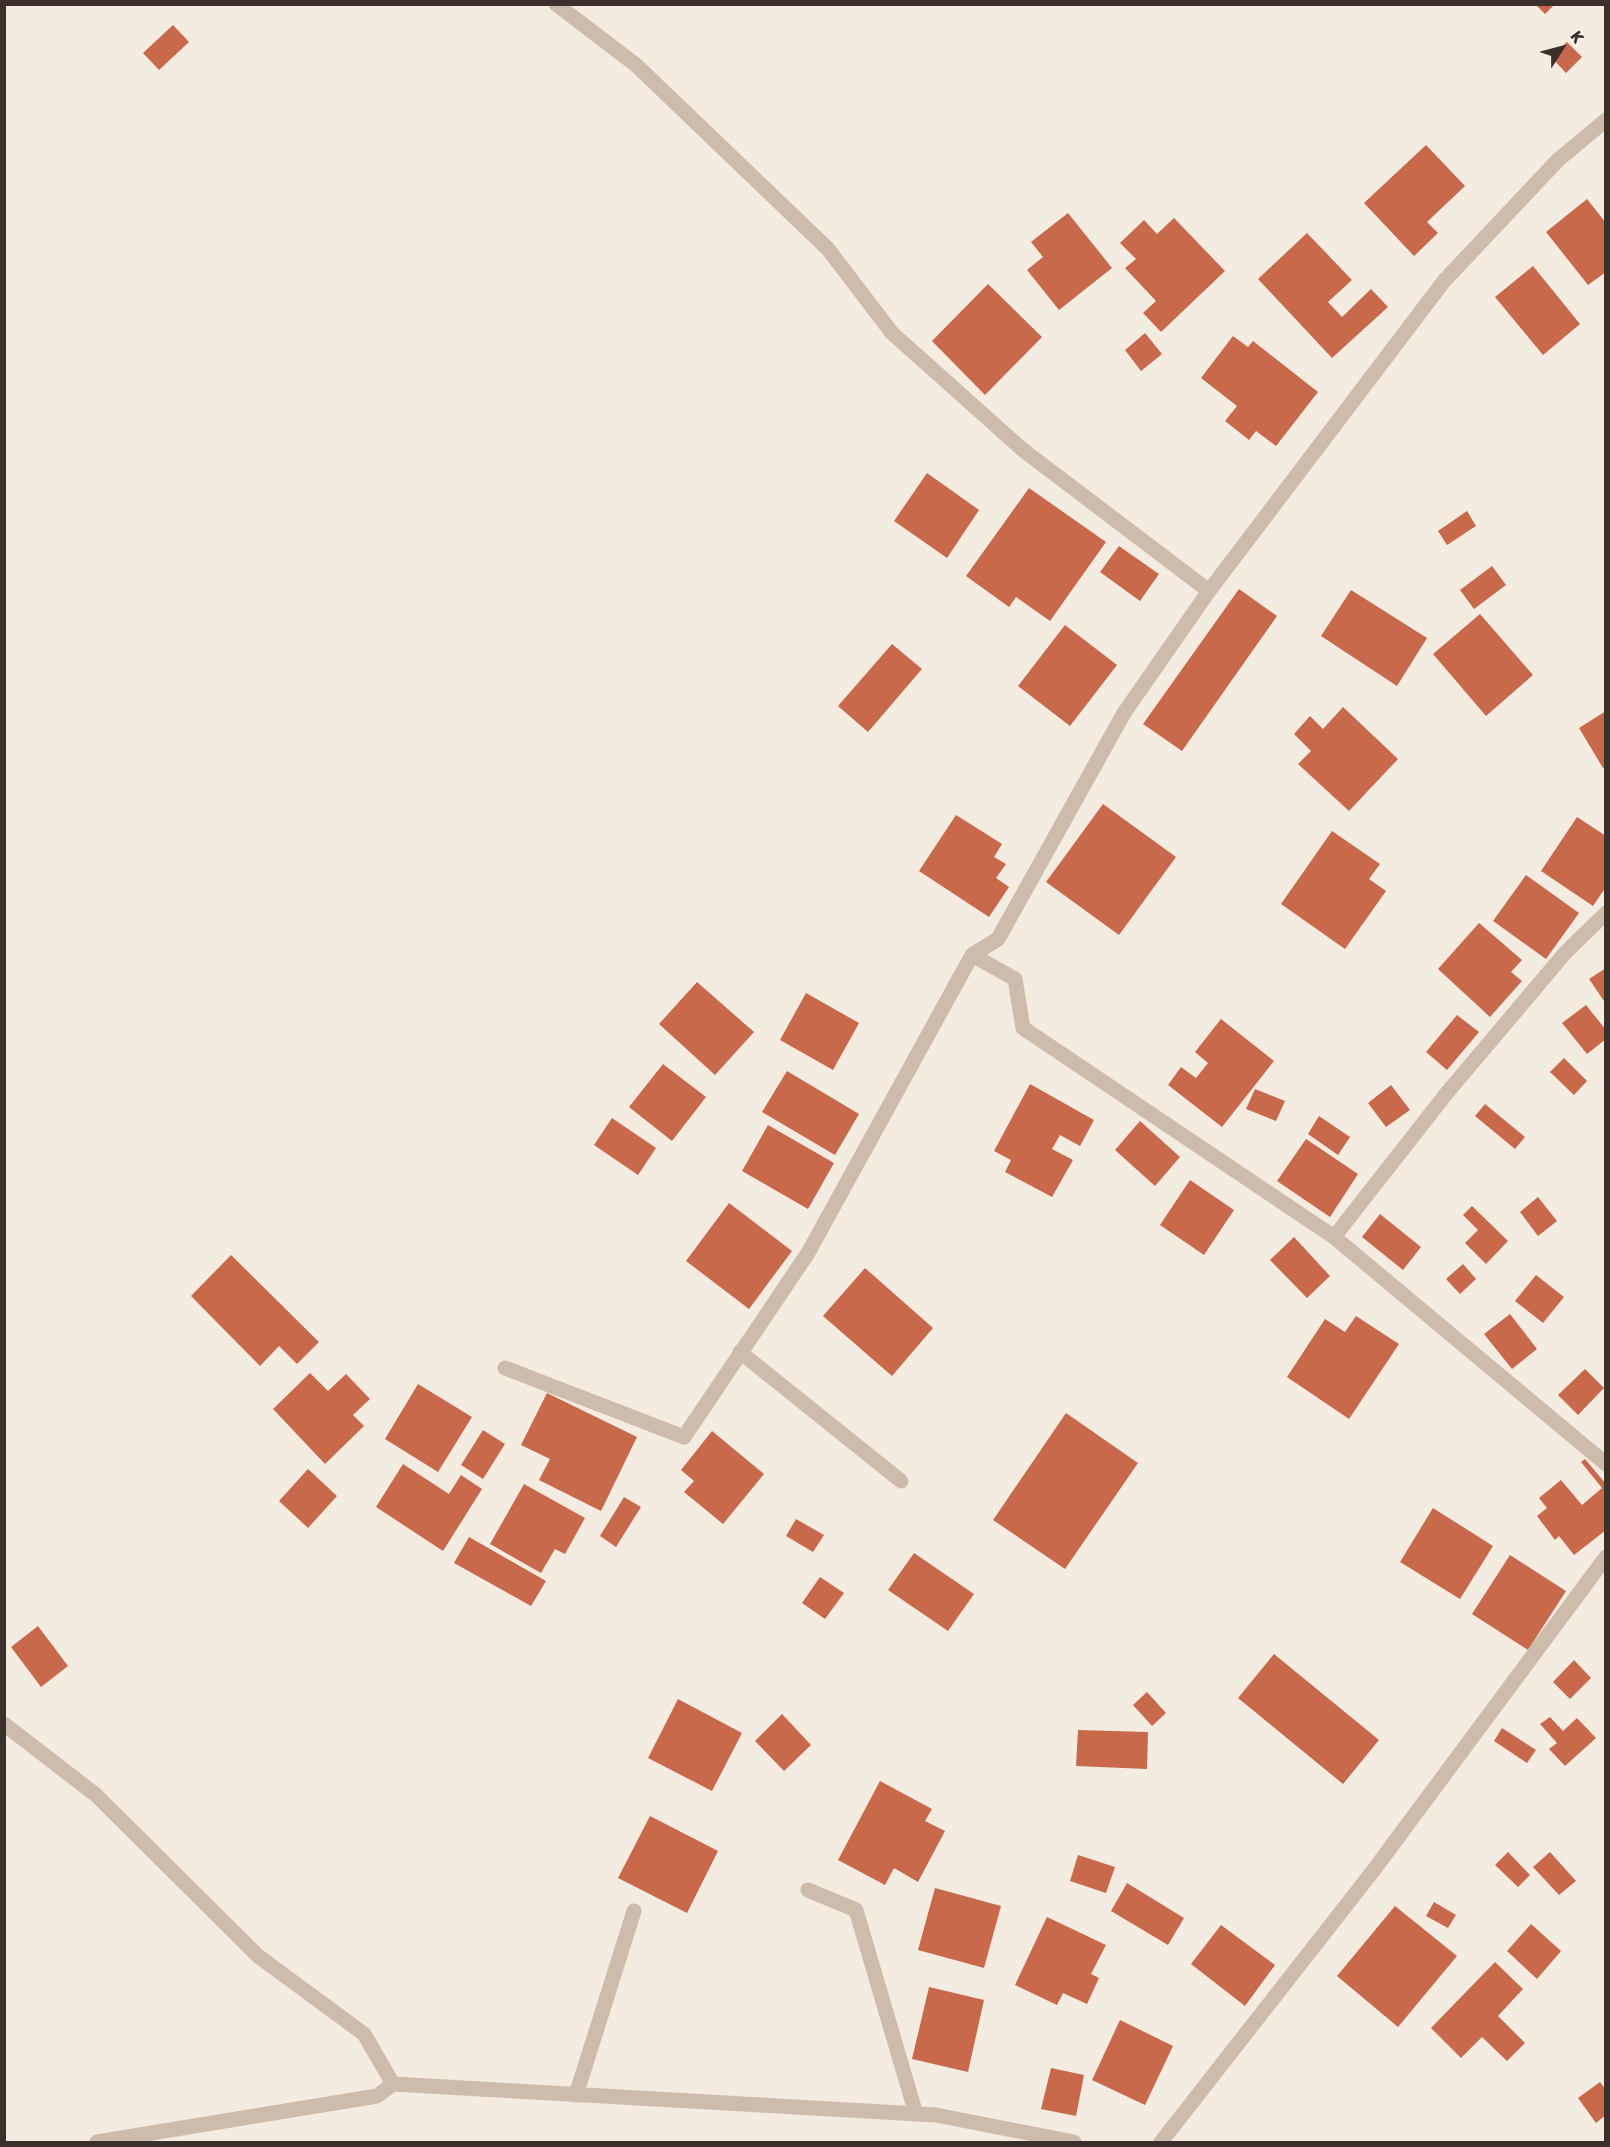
<!DOCTYPE html>
<style>
body{margin:0}
#map{position:relative;width:1610px;height:2147px;overflow:hidden;background:#f4ebe1;font-family:Rubik,sans-serif}
canvas{display:block}
.frame{position:absolute;inset:0;border:6px solid #3b302b;pointer-events:none}
.north{position:absolute;left:1532px;top:18px;width:60px;height:60px;-webkit-text-stroke:4px #fbf5ee;paint-order:stroke;rotate:54deg;font-size:16px;font-weight:700;line-height:24px;text-align:center;color:#3b302b}
.north::after{content:'';display:block;margin:auto;width:21px;height:27px;background:#3b302b;clip-path:polygon(50% 0,100% 100%,50% 72%,0 100%)}
</style>
<div id="map">
<canvas width="1610" height="2147"></canvas>
<div class="frame"></div>
<div class="north">K</div>
</div>
<script>
const g = document.querySelector('canvas').getContext('2d');
g.lineJoin = 'round';
function fill(path, color) { g.fillStyle = color; g.fill(path, 'evenodd'); }
const poly = rows => new Path2D(rows.map(r => 'M' + r).join(''));
function strokePath(path, color, width, dash) { g.strokeStyle = color; g.lineWidth = width; g.lineCap = dash ? 'butt' : 'round'; g.setLineDash(dash || []); g.stroke(path); }
fill(poly([
 [1538,4,1555,4,1545,14,1537,6],
 [173,25,189,42,159,70,143,53],
 [1567,42,1582,57,1566,73,1551,57],
 [1426,145,1465,186,1427,222,1438,233,1414,256,1364,203],
 [1587,199,1606,223,1606,272,1588,285,1546,232],
 [1068,213,1112,268,1059,310,1027,270,1043,257,1031,242],
 [1174,218,1225,271,1161,332,1143,313,1156,301,1125,268,1136,259,1120,243,1144,220,1157,234],
 [1307,233,1352,280,1328,302,1342,317,1371,289,1388,307,1332,358,1258,279],
 [1533,266,1580,324,1543,355,1495,297],
 [988,284,1042,337,985,395,932,341],
 [1145,333,1162,354,1141,371,1125,350],
 [1233,336,1248,347,1253,341,1318,392,1276,446,1256,431,1249,440,1225,421,1237,406,1201,378],
 [927,473,979,510,947,558,894,521],
 [1029,488,1106,542,1050,621,1016,597,1009,607,966,576],
 [1467,511,1476,526,1447,545,1438,531],
 [1119,546,1159,574,1140,601,1100,572],
 [1492,566,1506,585,1474,609,1460,590],
 [1239,589,1277,616,1182,751,1143,724],
 [1351,590,1427,638,1397,686,1321,636],
 [1480,614,1533,675,1486,716,1433,654],
 [1065,625,1117,665,1070,726,1018,686],
 [892,644,922,669,868,732,838,706],
 [1343,707,1398,759,1349,811,1298,764,1311,751,1294,734,1310,716,1323,729],
 [1606,711,1606,766,1603,768,1579,728],
 [1103,804,1176,857,1119,935,1046,882],
 [956,815,1002,844,994,857,1006,864,996,878,1009,887,989,917,919,871],
 [1577,817,1606,836,1606,887,1593,906,1541,871],
 [1332,831,1380,864,1369,879,1386,891,1345,949,1281,904],
 [1526,875,1579,913,1546,959,1493,921],
 [1479,923,1522,960,1511,972,1522,981,1490,1017,1438,969],
 [1606,968,1606,1004,1589,979],
 [697,982,754,1032,715,1075,659,1024],
 [806,993,859,1023,833,1070,780,1040],
 [1586,1005,1606,1030,1606,1039,1587,1054,1562,1023],
 [1457,1015,1479,1032,1447,1070,1426,1052],
 [1221,1019,1274,1061,1222,1127,1168,1085,1181,1067,1196,1078,1208,1063,1195,1052],
 [1564,1058,1587,1081,1574,1095,1550,1072],
 [663,1064,706,1097,672,1141,629,1107],
 [787,1071,859,1114,835,1155,762,1112],
 [1030,1084,1094,1120,1080,1146,1060,1135,1052,1149,1073,1160,1052,1197,1005,1172,1011,1160,994,1151],
 [1391,1085,1410,1110,1386,1127,1368,1103],
 [1255,1089,1285,1101,1276,1121,1246,1109],
 [1485,1104,1525,1137,1515,1149,1475,1116],
 [1319,1116,1350,1137,1338,1155,1308,1134],
 [612,1118,656,1148,638,1175,594,1145],
 [1140,1121,1180,1157,1155,1186,1115,1150],
 [768,1125,834,1163,808,1209,742,1171],
 [1306,1139,1358,1174,1330,1217,1277,1181],
 [1190,1180,1234,1210,1204,1255,1160,1225],
 [1538,1197,1557,1221,1538,1236,1520,1212],
 [729,1203,792,1251,749,1309,686,1261],
 [1472,1206,1508,1241,1486,1264,1465,1243,1478,1230,1463,1215],
 [1380,1214,1421,1247,1403,1270,1362,1237],
 [1294,1237,1330,1276,1307,1298,1270,1260],
 [231,1255,319,1342,297,1364,279,1346,260,1366,191,1296],
 [1463,1264,1476,1279,1460,1294,1446,1279],
 [865,1268,933,1328,892,1376,823,1316],
 [1536,1275,1564,1297,1543,1323,1515,1301],
 [1510,1314,1537,1349,1512,1369,1484,1334],
 [1356,1316,1399,1344,1349,1419,1287,1377,1325,1319,1345,1332],
 [1585,1369,1604,1388,1578,1415,1558,1395],
 [310,1373,328,1391,346,1374,370,1399,353,1415,364,1426,325,1464,273,1409],
 [418,1384,472,1417,438,1472,385,1439],
 [547,1393,637,1437,601,1511,539,1480,550,1459,521,1445],
 [1066,1413,1138,1463,1065,1569,993,1520],
 [483,1430,505,1444,483,1479,461,1465],
 [712,1431,764,1474,723,1524,684,1492,694,1481,681,1470],
 [1585,1459,1606,1484,1606,1530,1574,1555,1559,1536,1555,1540,1537,1516,1547,1508,1539,1498,1561,1480,1582,1505,1602,1488,1581,1462],
 [403,1464,449,1494,461,1475,482,1489,443,1551,376,1507],
 [308,1469,337,1496,308,1528,279,1501],
 [524,1484,585,1518,565,1554,555,1549,541,1573,490,1544],
 [624,1497,641,1507,616,1547,600,1536],
 [1433,1508,1493,1546,1460,1599,1400,1562],
 [796,1519,824,1535,813,1552,786,1536],
 [469,1537,546,1581,531,1606,454,1563],
 [914,1553,974,1594,948,1631,888,1590],
 [1510,1555,1566,1591,1528,1650,1472,1614],
 [820,1577,844,1593,825,1619,802,1603],
 [38,1626,68,1666,41,1687,11,1647],
 [1274,1654,1379,1740,1343,1784,1238,1698],
 [1574,1660,1591,1678,1570,1699,1553,1682],
 [1147,1692,1166,1713,1152,1726,1133,1705],
 [678,1699,742,1733,712,1791,648,1758],
 [782,1714,811,1745,784,1771,755,1741],
 [1550,1717,1563,1731,1577,1718,1596,1738,1565,1766,1549,1749,1557,1743,1540,1724],
 [1502,1728,1536,1750,1527,1763,1494,1741],
 [1078,1730,1148,1732,1147,1769,1076,1766],
 [880,1781,932,1809,925,1821,945,1831,918,1882,894,1868,885,1885,838,1860],
 [650,1816,718,1851,687,1913,618,1878],
 [1508,1852,1530,1875,1518,1887,1495,1865],
 [1550,1852,1576,1881,1559,1895,1533,1867],
 [1078,1855,1115,1867,1106,1893,1070,1881],
 [1127,1883,1184,1918,1168,1945,1111,1911],
 [935,1888,1001,1906,984,1968,918,1950],
 [1434,1902,1456,1915,1448,1928,1426,1916],
 [1395,1906,1457,1956,1398,2027,1337,1976],
 [1047,1917,1106,1945,1091,1974,1099,1978,1087,2004,1063,1993,1057,2005,1015,1985],
 [1531,1924,1561,1951,1537,1979,1507,1951],
 [1221,1925,1275,1965,1245,2006,1191,1964],
 [1495,1962,1523,1989,1498,2016,1525,2043,1507,2061,1482,2037,1461,2058,1431,2028],
 [929,1987,984,2000,968,2072,912,2059],
 [1120,2020,1173,2046,1145,2105,1092,2080],
 [1051,2068,1084,2075,1076,2116,1041,2109],
 [1600,2082,1606,2090,1606,2115,1596,2123,1578,2098]
]), '#c8694b');
strokePath(poly([
 [556,4,636,65,828,249,892,333,1023,450,1209,591],
 [1606,120,1558,160,1444,281,1209,591,1124,713,998,939,972,955,1015,979,1023,1028,1334,1237,1606,1464],
 [1334,1237,1446,1094,1565,953,1606,913],
 [740,1352,901,1481],
 [505,1368,684,1437,808,1253,972,955],
 [4,1724,96,1795,258,1956,364,2034,393,2084],
 [808,1890,856,1910,916,2114],
 [576,2095,634,1911],
 [97,2142,377,2096,393,2084,936,2115,1074,2142],
 [1161,2142,1373,1871,1606,1557]
]), '#cdbbac', 15);
</script>
